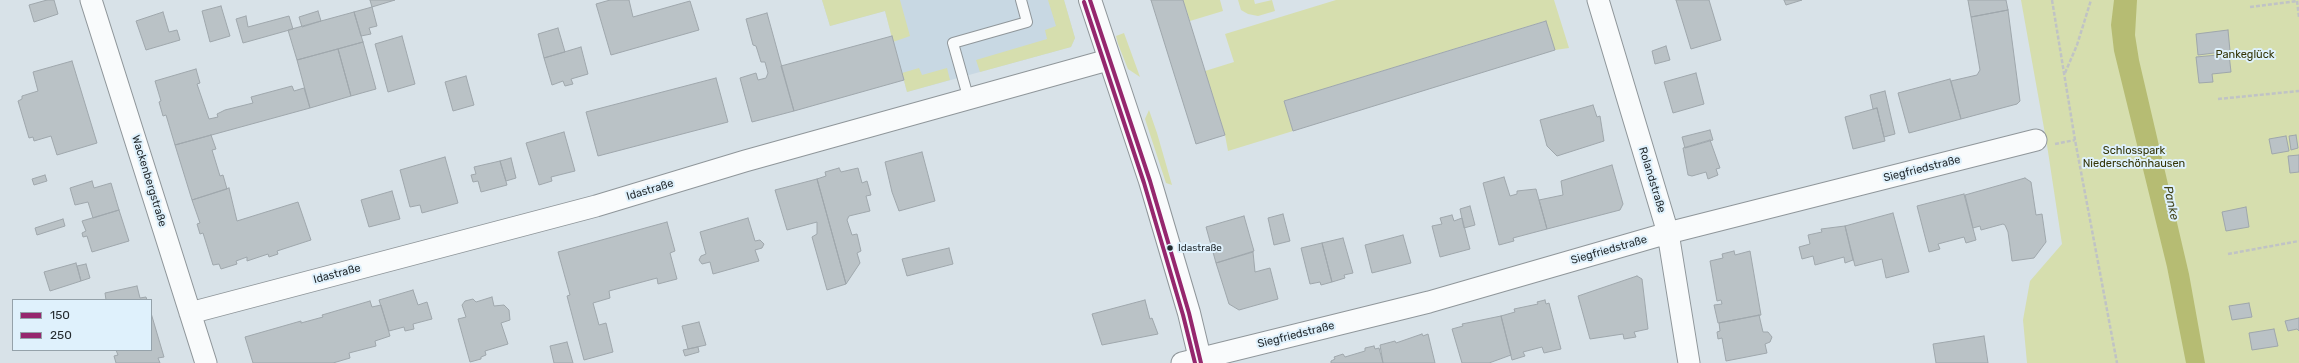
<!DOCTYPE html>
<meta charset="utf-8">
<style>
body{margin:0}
#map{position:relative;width:2299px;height:363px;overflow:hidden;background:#d8e2e8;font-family:Rubik,sans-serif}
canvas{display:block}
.legend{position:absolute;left:12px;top:299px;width:140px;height:52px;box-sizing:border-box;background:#dff1fc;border:1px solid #95a2aa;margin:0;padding:5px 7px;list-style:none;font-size:12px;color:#252c30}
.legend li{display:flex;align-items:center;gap:8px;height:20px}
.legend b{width:20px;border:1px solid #95a2aa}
</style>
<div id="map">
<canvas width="2299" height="363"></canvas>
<ul class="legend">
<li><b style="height:5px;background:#95276e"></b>150</li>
<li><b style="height:5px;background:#95276e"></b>250</li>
</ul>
</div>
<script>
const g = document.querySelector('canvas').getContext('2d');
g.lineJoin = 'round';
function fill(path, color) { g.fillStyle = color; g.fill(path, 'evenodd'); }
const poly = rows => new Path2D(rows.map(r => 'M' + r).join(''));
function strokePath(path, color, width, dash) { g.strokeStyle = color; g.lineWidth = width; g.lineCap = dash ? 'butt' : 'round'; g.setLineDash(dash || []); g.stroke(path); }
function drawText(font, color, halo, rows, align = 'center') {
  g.font = font + ' Rubik,sans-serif'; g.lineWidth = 4; g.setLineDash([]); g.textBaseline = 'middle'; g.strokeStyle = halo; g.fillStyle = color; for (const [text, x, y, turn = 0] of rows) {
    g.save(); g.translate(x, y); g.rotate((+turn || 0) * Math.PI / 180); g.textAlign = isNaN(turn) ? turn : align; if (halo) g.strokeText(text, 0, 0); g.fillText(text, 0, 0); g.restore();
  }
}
fill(poly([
 [822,0,1064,0,1075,38,1071,47,907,92,885,11,830,26]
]), '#c8d8e3');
fill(poly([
 [822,0,900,0,910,36,893,42,885,11,830,26],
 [1048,0,1064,0,1075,38,1071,47,980,72,976,60,1047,39,1045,30,1056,26],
 [1183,0,1220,0,1223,11,1190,21],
 [1238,0,1254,0,1255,4,1272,0,1275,11,1258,16,1248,14,1241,10],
 [1336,0,1554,0,1569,48,1555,50,1545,21,1284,101,1293,131,1228,151,1225,135,1205,71,1234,62,1225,34],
 [2021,0,2299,0,2299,363,2027,363,2023,320,2030,281,2062,244,2047,145],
 [1124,33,1140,77,1128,69,1118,44,1116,36],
 [919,68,922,75,947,68,950,80,907,92,902,73],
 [1149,110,1157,133,1172,185,1166,183,1145,119]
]), '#d6deae');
fill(poly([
 [2114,0,2137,0,2135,35,2139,60,2189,274,2205,363,2186,363,2167,267,2114,51,2111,25]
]), '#b6bc73');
const building = poly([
 [47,0,54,0,58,14,34,22,29,5,47,0],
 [370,0,395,0,372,7,370,0],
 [610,0,629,0,633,17,690,1,699,30,611,55,596,4,610,0],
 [1151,0,1183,0,1225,135,1196,144,1151,0],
 [1676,0,1709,0,1721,40,1691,49,1676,0],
 [1784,0,1802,0,1786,5,1784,0],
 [1968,0,2006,0,2008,10,1971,17,1968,0],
 [221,6,230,36,210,42,202,11,221,6],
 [372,7,377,26,369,28,371,34,361,36,354,12,372,7],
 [2008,10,2020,101,2017,104,1961,119,1951,81,1977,75,1980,70,1971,17,2008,10],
 [318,11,321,21,302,27,299,17,318,11],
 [163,12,169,32,177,30,180,40,146,50,136,21,163,12],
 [354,12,363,42,297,60,288,30,354,12],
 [767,13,794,111,752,122,740,78,756,73,758,80,766,78,768,73,765,62,761,62,756,46,753,45,746,19,767,13],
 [246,16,248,27,289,16,293,29,243,43,236,19,246,16],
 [1546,21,1555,50,1293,131,1284,101,1546,21],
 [558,28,565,52,544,58,538,34,558,28],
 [2228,30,2230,51,2198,55,2196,34,2228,30],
 [402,36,415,84,388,92,375,44,402,36],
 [892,36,904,80,794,111,781,66,892,36],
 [363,42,376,89,351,96,338,49,363,42],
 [1666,46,1670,60,1655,64,1652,51,1666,46],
 [581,47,588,74,571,79,573,84,565,86,563,81,552,85,544,58,581,47],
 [338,49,351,96,310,108,297,60,338,49],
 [2229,54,2231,72,2212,74,2213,82,2199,83,2196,57,2229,54],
 [72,61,97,143,57,155,51,136,34,141,33,137,29,138,18,101,22,99,22,96,38,91,33,72,72,61],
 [196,69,200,83,197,84,209,119,218,117,217,114,225,110,253,103,251,97,292,86,294,91,304,88,310,108,175,145,166,115,163,116,159,102,161,101,155,81,196,69],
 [1696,73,1704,104,1673,113,1664,82,1696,73],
 [466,76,474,105,453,111,445,82,466,76],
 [716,78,728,122,598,156,586,112,716,78],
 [1950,79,1961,119,1909,133,1898,93,1950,79],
 [1885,91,1895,134,1884,137,1877,108,1873,109,1870,95,1885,91],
 [1593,105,1597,117,1600,116,1604,141,1557,156,1547,146,1540,120,1593,105],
 [1877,108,1885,141,1853,149,1845,117,1877,108],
 [1710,130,1713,140,1685,148,1682,137,1710,130],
 [564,132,575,171,551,177,552,181,539,185,526,143,564,132],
 [211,135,216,149,212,150,220,176,223,175,227,189,192,200,175,145,211,135],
 [2296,135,2298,148,2291,150,2289,136,2296,135],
 [2286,136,2289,151,2272,154,2269,139,2286,136],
 [1710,140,1720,168,1716,169,1718,175,1708,179,1706,172,1692,176,1688,175,1683,148,1710,140],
 [922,152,935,201,899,211,892,192,885,162,922,152],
 [2299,155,2299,172,2290,173,2288,156,2299,155],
 [445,157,458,203,422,213,420,205,410,207,400,170,445,157],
 [511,158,516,178,506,181,500,161,511,158],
 [500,161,507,185,481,192,478,181,473,182,471,175,476,174,474,167,500,161],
 [1612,165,1623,204,1620,210,1547,229,1539,200,1563,195,1561,181,1612,165],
 [839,168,841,172,858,168,862,183,867,181,871,195,866,196,870,211,849,216,847,220,852,235,857,234,861,251,857,253,860,263,846,284,817,179,826,176,825,172,839,168],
 [45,175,47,181,34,185,32,179,45,175],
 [1504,177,1510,196,1517,194,1517,191,1536,189,1547,229,1513,238,1514,241,1499,245,1483,183,1504,177],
 [2025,178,2031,182,2036,215,2042,214,2046,242,2034,258,2012,261,2008,232,2005,225,2003,224,1981,230,1980,226,1973,228,1965,195,2025,178],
 [817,179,846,284,827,290,812,237,817,234,817,222,787,230,775,190,817,179],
 [92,181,94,188,111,183,119,210,93,218,88,202,75,205,70,188,92,181],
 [229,188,237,221,298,202,311,240,277,251,278,254,269,257,268,254,247,261,247,257,236,261,237,264,221,269,219,264,213,265,203,233,200,234,197,224,200,223,192,200,229,188],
 [392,191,400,219,369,227,361,200,392,191],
 [1964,194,1976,240,1966,243,1964,237,1938,244,1940,249,1929,252,1917,206,1964,194],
 [1470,206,1475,225,1464,228,1460,209,1470,206],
 [2246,207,2249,227,2226,231,2222,212,2246,207],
 [119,210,129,241,92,252,87,236,83,237,82,233,86,231,82,221,119,210],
 [1893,213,1909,272,1886,278,1882,259,1855,266,1845,226,1893,213],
 [1283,214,1290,241,1274,245,1268,218,1283,214],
 [1452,215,1454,221,1462,218,1470,249,1440,257,1432,226,1442,224,1440,218,1452,215],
 [1244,216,1254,251,1216,263,1206,227,1244,216],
 [748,218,755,241,760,240,764,244,762,248,755,250,759,261,713,274,710,262,702,264,699,260,701,256,706,254,700,232,748,218],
 [63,219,65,226,37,235,35,228,63,219],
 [667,222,675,251,670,253,677,279,658,284,657,278,609,291,610,298,593,303,599,325,606,323,613,352,584,360,567,296,570,295,558,252,667,222],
 [1845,226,1853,260,1845,263,1844,257,1815,265,1813,256,1802,259,1799,247,1810,244,1808,235,1822,232,1821,229,1845,226],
 [1403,235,1411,263,1372,273,1365,245,1403,235],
 [1343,238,1353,273,1344,275,1345,278,1332,282,1322,243,1343,238],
 [1322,243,1332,282,1321,285,1320,282,1310,284,1301,248,1322,243],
 [949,248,953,264,907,276,902,259,949,248],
 [1734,251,1735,255,1750,251,1761,315,1718,323,1714,305,1722,304,1721,300,1717,301,1710,261,1723,258,1722,254,1734,251],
 [1253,252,1255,272,1270,268,1278,299,1239,310,1229,304,1216,263,1253,252],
 [76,263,81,281,50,291,44,272,76,263],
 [86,264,90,278,81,281,77,266,86,264],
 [1637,276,1642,279,1648,329,1634,332,1636,337,1624,339,1623,334,1590,339,1578,296,1637,276],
 [137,286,140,298,146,297,147,300,106,300,105,293,137,286],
 [413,290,418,305,427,302,432,319,413,324,414,329,405,331,404,327,389,331,379,300,413,290],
 [492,297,494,306,504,305,509,310,510,320,501,323,508,344,485,351,486,355,481,357,481,359,470,362,458,319,466,317,462,305,465,301,473,299,476,302,492,297],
 [1145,300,1150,319,1152,318,1158,334,1102,345,1092,314,1145,300],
 [1545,300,1546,304,1549,303,1561,349,1544,353,1542,347,1523,352,1525,356,1512,360,1501,316,1515,312,1514,309,1538,304,1537,302,1545,300],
 [370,301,372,307,381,305,390,336,375,341,376,346,349,353,350,358,333,363,253,363,245,337,301,321,301,323,323,317,322,315,370,301],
 [2249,303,2252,317,2232,320,2229,306,2249,303],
 [151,313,164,357,158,358,160,363,116,363,114,356,118,355,116,350,151,350,151,313],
 [1759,315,1763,332,1768,332,1772,337,1770,342,1765,344,1767,353,1726,361,1722,338,1718,339,1717,332,1720,331,1719,323,1759,315],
 [1501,316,1511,355,1489,363,1462,363,1452,329,1463,326,1462,324,1501,316],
 [2299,318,2299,331,2297,329,2288,331,2285,321,2299,318],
 [699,322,706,345,688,349,682,326,699,322],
 [2274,329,2278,346,2252,350,2249,333,2274,329],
 [1422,334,1423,336,1428,334,1435,363,1383,363,1380,345,1395,341,1396,343,1422,334],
 [1984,336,1988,363,1936,363,1933,344,1984,336],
 [567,342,573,363,554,363,550,346,567,342],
 [1374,346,1375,349,1379,348,1383,363,1331,363,1331,361,1335,359,1334,357,1343,354,1345,357,1365,351,1365,348,1374,346],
 [698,347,699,352,685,356,683,350,698,347]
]);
fill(building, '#bac2c6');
strokePath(building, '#9fa7ac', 1);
const service = poly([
 [969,100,953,43,1027,22,1021,0]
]);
const minor = poly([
 [91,0,206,363],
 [1598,0,1668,233,1689,363],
 [190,313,596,206,745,161,1108,60],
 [1182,363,1429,302,1668,233,2036,140]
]);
const secondary = poly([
 [1090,0,1150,181,1189,313,1201,363]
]);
strokePath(service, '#8f969a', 12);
strokePath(minor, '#8f969a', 23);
strokePath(secondary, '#8f969a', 24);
strokePath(poly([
 [2052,0,2075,140,2117,363],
 [2297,1,2299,17],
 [2250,7,2297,1],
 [2065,73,2077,45,2091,0],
 [2218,99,2299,91],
 [2055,144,2075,140],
 [2228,254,2299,241]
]), '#c0c3c5', 2.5, [4, 2]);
strokePath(service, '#f9fbfc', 10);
strokePath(minor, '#f9fbfc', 21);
strokePath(secondary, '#f9fbfc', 22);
strokePath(poly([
 [1090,0,1150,181,1189,313,1201,363]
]), '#95276e', 4);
strokePath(poly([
 [1084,2,1144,183,1183,315,1195,363]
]), '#95276e', 4);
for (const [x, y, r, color] of [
 [1170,248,3.5,"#252c30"]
]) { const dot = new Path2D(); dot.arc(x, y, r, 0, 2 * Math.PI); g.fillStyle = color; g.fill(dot); strokePath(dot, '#dff1fc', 1.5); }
drawText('10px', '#252c30', '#dff1fc', [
 ["Idastraße",1178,248]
], 'left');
drawText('11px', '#333406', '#dff1fc', [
 ["Pankeglück",2245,55],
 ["Schlosspark",2134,151],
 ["Niederschönhausen",2134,164]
]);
drawText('11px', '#252c30', '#dff1fc', [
 ["Siegfriedstraße",1922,169,-14],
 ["Rolandstraße",1652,180,73],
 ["Wackenbergstraße",149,181,73],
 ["Idastraße",650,190,-17],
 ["Siegfriedstraße",1609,250,-16],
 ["Idastraße",337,274,-15],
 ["Siegfriedstraße",1296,335,-14]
]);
drawText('italic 12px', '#414318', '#dff1fc', [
 ["Panke",2171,203,78]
]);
</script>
